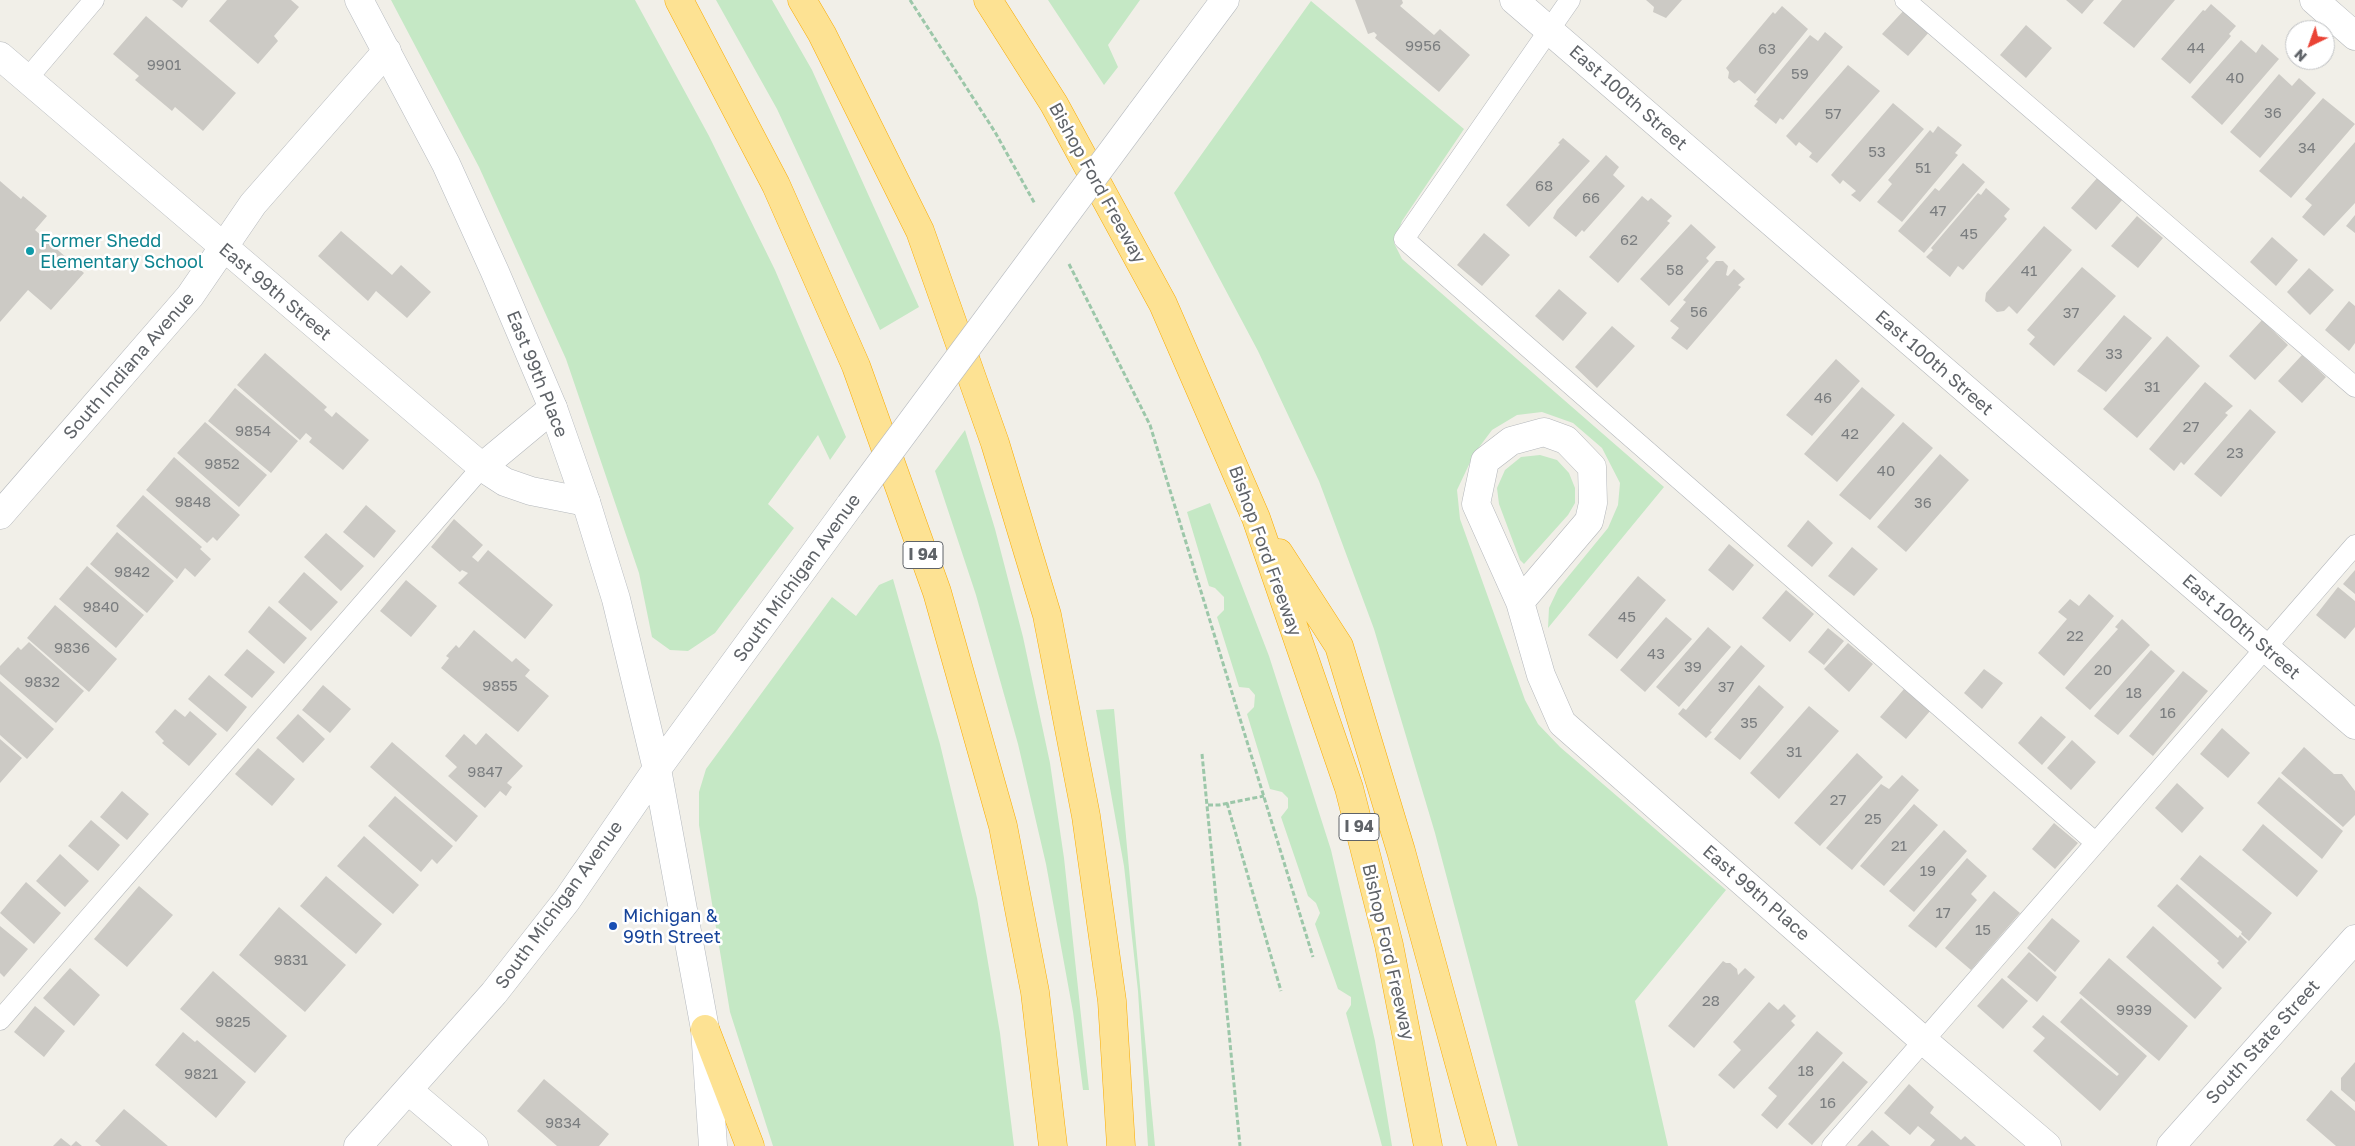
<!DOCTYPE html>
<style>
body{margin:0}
#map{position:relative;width:2355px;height:1146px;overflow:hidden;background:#f1efe8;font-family:"Golos Text",sans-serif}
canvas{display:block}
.north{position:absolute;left:2285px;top:20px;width:50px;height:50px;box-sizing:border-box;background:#fff;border:1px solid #bfc1c3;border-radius:50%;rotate:222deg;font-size:14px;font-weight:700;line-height:20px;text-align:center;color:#5f6368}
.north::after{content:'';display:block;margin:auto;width:18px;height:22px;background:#ea4335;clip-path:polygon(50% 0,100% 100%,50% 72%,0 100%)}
</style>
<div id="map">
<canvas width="2355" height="1146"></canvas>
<div class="north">N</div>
</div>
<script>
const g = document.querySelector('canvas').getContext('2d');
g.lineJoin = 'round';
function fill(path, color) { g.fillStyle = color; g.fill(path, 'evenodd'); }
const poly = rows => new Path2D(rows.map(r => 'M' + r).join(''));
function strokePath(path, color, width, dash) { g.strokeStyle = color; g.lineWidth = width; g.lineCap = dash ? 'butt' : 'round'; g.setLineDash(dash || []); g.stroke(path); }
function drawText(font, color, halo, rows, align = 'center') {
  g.font = font + ' "Golos Text",sans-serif'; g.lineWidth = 5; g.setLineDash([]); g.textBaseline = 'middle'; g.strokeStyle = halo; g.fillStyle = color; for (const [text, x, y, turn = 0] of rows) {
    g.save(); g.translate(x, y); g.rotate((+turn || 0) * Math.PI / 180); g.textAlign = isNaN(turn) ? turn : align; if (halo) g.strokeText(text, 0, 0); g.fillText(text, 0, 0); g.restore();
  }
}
fill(poly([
 [391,0,635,0,709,136,775,270,846,437,830,460,818,435,768,504,794,528,715,633,688,651,670,650,652,637,639,573,566,359,479,167],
 [716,0,772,0,812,70,919,307,880,330,777,109],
 [1048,0,1140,0,1108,45,1118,67,1104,85],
 [1311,1,1464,129,1402,221,1394,243,1402,259,1664,487,1548,628,1549,608,1558,589,1608,528,1618,505,1620,483,1602,448,1573,423,1542,412,1517,415,1492,430,1474,454,1457,490,1460,519,1525,700,1538,724,1560,747,1726,890,1635,1001,1668,1146,1518,1146,1435,833,1374,629,1319,481,1258,351,1174,193],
 [965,430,995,529,1023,637,1050,763,1064,858,1089,1090,1083,1090,1073,1012,1046,864,1018,744,976,595,935,471],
 [1540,455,1557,460,1569,473,1575,488,1575,503,1568,515,1524,564,1520,560,1499,504,1497,488,1505,470,1521,457],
 [1210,503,1269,656,1331,850,1375,1041,1392,1146,1382,1146,1346,1013,1351,1005,1351,997,1338,989,1315,924,1320,913,1316,903,1308,896,1281,817,1288,808,1288,798,1282,792,1270,789,1247,714,1254,707,1255,695,1249,688,1239,687,1217,617,1224,610,1224,597,1215,588,1209,586,1187,512],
 [893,579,940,744,977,898,1000,1033,1014,1146,773,1146,730,1012,699,825,699,792,706,769,832,597,856,616,879,585],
 [1114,709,1118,751,1155,1146,1148,1146,1138,991,1124,866,1096,710]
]), '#c5e8c5');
fill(poly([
 [172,0,188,0,182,8],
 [227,0,291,0,299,7,274,36,278,41,258,64,209,21],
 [1355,0,1402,0,1403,3,1400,6,1434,35,1440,29,1470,55,1439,92,1375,38,1377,35,1374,32,1368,34],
 [1646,0,1682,0,1666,18,1653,12,1654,7],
 [2066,0,2094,0,2082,14],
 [2122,0,2175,0,2134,48,2103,23],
 [2211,4,2236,26,2229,34,2231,36,2190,84,2161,59,2203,10,2205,11],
 [1782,6,1808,29,1755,94,1739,80,1734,83,1728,78,1729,72,1726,68,1773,12,1775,14],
 [1906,8,1930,31,1908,56,1882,34],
 [146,16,236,93,203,131,175,107,172,111,135,80,139,76,113,54],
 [2026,25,2052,48,2026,78,2000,55],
 [1825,32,1843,47,1783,120,1780,118,1776,124,1754,106,1758,101,1756,100,1810,35,1818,41],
 [2241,40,2256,53,2262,44,2279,59,2222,125,2191,97],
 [1848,65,1880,91,1817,163,1809,157,1812,153,1799,142,1796,146,1786,136],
 [2279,74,2292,86,2299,78,2316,93,2260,158,2230,132],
 [2323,98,2355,124,2291,198,2259,171],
 [1893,103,1924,129,1860,202,1851,195,1856,191,1843,180,1840,184,1831,175],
 [1938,126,1962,145,1955,153,1958,155,1902,222,1877,202,1892,184,1888,180,1930,130,1933,133],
 [1563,138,1590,161,1529,227,1506,205,1560,144,1558,143],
 [2355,142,2355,203,2324,236,2302,217,2312,205,2305,199],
 [1606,155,1619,167,1613,175,1625,186,1584,232,1582,230,1576,237,1553,218,1557,210],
 [1963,163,1985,182,1924,253,1898,231,1935,188,1939,191],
 [2098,177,2123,199,2096,230,2071,208],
 [0,181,21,199,23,196,47,216,35,230,84,273,51,310,28,290,0,322],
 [1986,188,2010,209,2004,216,2007,219,1963,270,1958,266,1950,277,1926,257,1933,250,1931,248,1978,193,1981,195],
 [1642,196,1648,201,1651,198,1672,216,1667,221,1670,223,1618,283,1589,257],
 [2355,215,2355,233,2346,226],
 [2137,216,2163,238,2138,268,2111,246],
 [1691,224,1716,247,1706,258,1709,261,1669,306,1640,279],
 [2044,226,2072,250,2017,314,2009,306,2004,311,1997,312,1985,301,1986,293],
 [341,231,392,275,401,265,431,292,407,318,376,291,368,301,318,256],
 [1484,233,1510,255,1482,286,1457,265],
 [2272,237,2298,260,2276,286,2250,262],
 [1716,261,1723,261,1728,266,1726,275,1728,276,1734,269,1745,279,1738,285,1741,287,1687,350,1671,338,1679,328,1670,321,1686,302,1683,300],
 [2082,267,2116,296,2054,366,2029,344,2035,337,2027,330],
 [2309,268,2334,290,2310,315,2287,292],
 [1559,289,1587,313,1563,341,1535,316],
 [2349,301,2355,306,2355,343,2349,351,2325,330],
 [2124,315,2152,338,2106,392,2077,371],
 [2262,320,2288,345,2255,380,2229,356],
 [1612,326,1635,346,1597,388,1575,367],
 [2167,336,2200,366,2137,438,2103,409],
 [265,353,327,407,324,410,332,417,336,412,369,440,343,470,309,442,312,438,306,433,300,440,237,385],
 [2302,355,2326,377,2302,403,2278,381],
 [1836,359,1860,381,1812,436,1786,415],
 [2205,382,2233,406,2225,413,2228,415,2184,465,2181,462,2174,471,2149,449],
 [1862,387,1895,415,1837,482,1804,454],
 [235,388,298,441,271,473,208,421],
 [2250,409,2276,432,2221,497,2194,474],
 [205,422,267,475,239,507,177,453],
 [1903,422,1933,448,1870,520,1839,495],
 [1940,454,1969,480,1906,552,1877,527],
 [174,457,240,515,217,541,213,537,207,543,146,490],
 [143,495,202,547,200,549,211,559,195,577,185,568,177,579,116,526],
 [366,505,396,531,374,558,343,532],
 [454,519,483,545,472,557,478,562,488,550,553,605,525,639,458,583,468,573,462,570,460,572,431,547],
 [1808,520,1833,543,1812,567,1787,546],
 [117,532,174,581,147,613,90,564],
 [326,533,364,566,341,591,304,557],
 [1729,544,1754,565,1733,591,1708,570],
 [1852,547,1878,569,1854,596,1828,576],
 [87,566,144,615,116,648,59,599],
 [2355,570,2355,594,2343,584],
 [304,572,338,602,311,631,278,602],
 [1638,576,1666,600,1617,659,1588,635],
 [406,580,437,606,411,637,380,611],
 [2338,587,2355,601,2355,627,2345,639,2316,615],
 [1786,590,1814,614,1790,642,1762,618],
 [2089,594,2114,616,2064,676,2038,653,2067,619,2058,612,2070,599,2079,606],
 [55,605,117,659,89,692,27,638],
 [269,606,307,638,284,664,248,632],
 [1666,617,1692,639,1645,692,1620,670],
 [2122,619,2150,645,2090,710,2065,688,2118,629,2115,627],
 [1708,627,1731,647,1679,707,1656,687],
 [1828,628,1844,641,1824,665,1808,652],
 [474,630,512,662,516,658,530,670,525,676,549,696,518,732,441,668,449,658,446,656,456,645,459,648],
 [29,642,84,691,56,723,0,674,0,666,18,647,21,650],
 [1848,643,1873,664,1849,692,1824,669],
 [1741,645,1765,666,1710,731,1712,732,1706,738,1678,714,1683,708,1686,710],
 [247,649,275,672,252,698,224,675],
 [2151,650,2175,671,2118,735,2094,716],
 [1984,669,2003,683,1982,709,1964,693],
 [2183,671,2208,691,2153,756,2129,736],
 [209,675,247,707,227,732,188,699],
 [0,681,54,729,27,759,0,735],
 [323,685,351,709,330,733,302,710],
 [1759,685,1784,707,1740,760,1714,739],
 [1904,689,1930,711,1906,739,1880,717],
 [1809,706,1839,731,1779,799,1750,773],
 [175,709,185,717,190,711,217,734,189,766,162,743,164,741,155,732],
 [298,714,325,739,303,763,276,738],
 [2041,716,2066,737,2042,765,2018,743],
 [2222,728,2250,753,2228,778,2200,754],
 [486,733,523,766,507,783,512,787,506,796,500,791,485,808,448,776,457,767,445,756,464,734,476,745],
 [0,739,22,758,0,783],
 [2072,740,2096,762,2071,790,2047,768],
 [392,742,478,816,456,842,370,767],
 [2304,747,2334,774,2342,774,2355,791,2355,815,2343,827,2281,773],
 [258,748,295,779,272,806,235,774],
 [1857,753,1883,777,1820,846,1794,823],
 [1902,775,1919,790,1852,870,1826,848,1881,784,1889,789],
 [2279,777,2343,831,2322,859,2257,803],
 [2177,783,2204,808,2182,833,2155,808],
 [122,791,149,814,127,840,100,817],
 [395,796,453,846,437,864,432,859,421,872,368,826],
 [1914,804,1938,825,1884,886,1860,866],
 [91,820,120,845,98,871,68,846],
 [2054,823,2078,843,2055,869,2032,849],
 [2263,824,2318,871,2297,897,2242,850],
 [1944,830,1967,851,1914,912,1889,891],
 [364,836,419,885,393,914,337,866],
 [60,854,89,881,65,907,36,881],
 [2200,855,2272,913,2249,941,2241,934,2242,932,2180,879],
 [1967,858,1987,876,1971,894,1977,900,1936,948,1908,926],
 [326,876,382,924,356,954,300,906],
 [26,882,61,913,34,944,0,913],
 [2177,884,2238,938,2240,935,2247,942,2223,969,2217,963,2219,961,2157,906],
 [139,886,173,915,127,967,94,939],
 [1994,891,2020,913,1971,970,1945,948],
 [279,907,346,965,305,1012,239,955],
 [2052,918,2080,941,2055,972,2027,948],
 [0,926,28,949,4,977,0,973],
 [2153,926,2222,988,2195,1019,2126,957],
 [2029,952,2057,977,2037,1002,2007,977],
 [2109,958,2188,1026,2159,1061,2079,993],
 [1723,961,1726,963,1730,963,1737,969,1738,975,1745,968,1755,977,1694,1048,1668,1026],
 [70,968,100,995,74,1026,43,998],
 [213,971,287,1036,255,1073,180,1009],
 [2002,978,2028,1001,2003,1029,1977,1006],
 [2081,998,2147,1056,2100,1111,2033,1051,2045,1038,2032,1027,2043,1015,2117,1076,2119,1074,2060,1022],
 [1769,1002,1778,1010,1784,1004,1796,1016,1791,1021,1795,1025,1734,1089,1718,1075,1741,1050,1733,1042],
 [35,1006,65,1031,44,1057,14,1032],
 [1817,1031,1843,1053,1777,1129,1761,1115,1777,1096,1768,1088],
 [183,1032,195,1042,197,1040,246,1082,216,1118,155,1065],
 [1843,1061,1868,1082,1812,1145,1788,1124],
 [2355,1062,2355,1102,2341,1090,2341,1078],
 [544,1079,609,1134,599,1146,557,1146,517,1111],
 [1909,1084,1934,1107,1930,1113,1961,1140,1965,1136,1976,1146,1930,1146,1935,1140,1918,1126,1910,1135,1884,1113],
 [2331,1090,2355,1111,2355,1146,2336,1146,2306,1120],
 [124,1109,168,1146,101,1146,95,1141],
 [1872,1130,1890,1146,1857,1146],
 [61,1138,71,1146,76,1141,82,1146,53,1146]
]), '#cccac5');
const lane = poly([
 [1570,0,1404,239,2096,843],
 [1905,0,2355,387],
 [27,79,94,0],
 [0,1020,482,467],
 [1832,1146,2355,545]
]);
const street = poly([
 [1514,0,2355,725],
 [2314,0,2355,36],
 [0,56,482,467,505,482,531,491,586,502],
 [482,467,553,408],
 [0,515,190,296,253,204,387,51],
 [1520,602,1589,521,1593,503,1592,467,1566,440,1544,432,1511,441,1485,461,1476,504,1520,602,1541,675,1562,723,1924,1041,2047,1146],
 [409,1091,474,1146]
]);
const secondary = poly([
 [359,0,446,164,495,272,553,408,586,502,616,599,657,769,705,1029,713,1146],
 [1140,114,1225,0],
 [358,1146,494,993,567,900,657,769,850,505],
 [2171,1146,2355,939]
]);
const highway = poly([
 [679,0,776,185,856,366,937,592,1003,826,1035,992,1053,1146],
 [802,0,822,34,920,231,995,443,1047,615,1086,816,1112,1001,1121,1146],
 [988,0,1054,104,1163,304,1256,518,1349,788,1389,945,1428,1146],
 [1279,553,1339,646,1401,851,1482,1146],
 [705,1029,750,1146]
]);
strokePath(lane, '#b5b8bc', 21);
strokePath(street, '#b5b8bc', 29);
strokePath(secondary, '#b6babf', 29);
strokePath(highway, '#f9ab00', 29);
strokePath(poly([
 [910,0,995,132,1035,204],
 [1069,264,1150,425,1313,957],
 [1202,754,1240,1146],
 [1227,803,1281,991],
 [1208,805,1219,805,1264,796]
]), '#9cc7a9', 3, [5, 2.5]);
strokePath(lane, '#fff', 20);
strokePath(street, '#fff', 28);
strokePath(secondary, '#fff', 28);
strokePath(highway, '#fde293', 28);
const secondaryBridge = poly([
 [850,505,1140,114]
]);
strokePath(secondaryBridge, '#b6babf', 29, []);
strokePath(secondaryBridge, '#fff', 28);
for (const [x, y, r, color] of [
 [30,251,5,"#0f9aa8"],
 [613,926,5,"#1a4fb4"]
]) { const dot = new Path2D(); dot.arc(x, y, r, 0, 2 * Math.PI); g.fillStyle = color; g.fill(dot); strokePath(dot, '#fff', 2); }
drawText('15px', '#7a7d7f', null, [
 ["9956",1423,46],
 ["44",2196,48],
 ["63",1767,49],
 ["9901",164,65],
 ["59",1800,74],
 ["40",2235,78],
 ["36",2273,113],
 ["57",1833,114],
 ["34",2307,148],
 ["53",1877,152],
 ["51",1923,168],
 ["68",1544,186],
 ["66",1591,198],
 ["47",1938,211],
 ["45",1969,234],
 ["62",1629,240],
 ["58",1675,270],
 ["41",2029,271],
 ["56",1699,312],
 ["37",2071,313],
 ["33",2114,354],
 ["31",2152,387],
 ["46",1823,398],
 ["27",2191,427],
 ["9854",253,431],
 ["42",1850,434],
 ["23",2235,453],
 ["9852",222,464],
 ["40",1886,471],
 ["9848",193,502],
 ["36",1923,503],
 ["9842",132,572],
 ["9840",101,607],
 ["45",1627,617],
 ["22",2075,636],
 ["9836",72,648],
 ["43",1656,654],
 ["39",1693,667],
 ["20",2103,670],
 ["9832",42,682],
 ["9855",500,686],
 ["37",1726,687],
 ["18",2134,693],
 ["16",2168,713],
 ["35",1749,723],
 ["31",1794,752],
 ["9847",485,772],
 ["27",1838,800],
 ["25",1873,819],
 ["21",1899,846],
 ["19",1928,871],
 ["17",1943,913],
 ["15",1983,930],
 ["9831",291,960],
 ["28",1711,1001],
 ["9939",2134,1010],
 ["9825",233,1022],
 ["18",1806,1071],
 ["9821",201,1074],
 ["16",1828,1103],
 ["9834",563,1123]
]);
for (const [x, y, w] of [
 [923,555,40],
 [1359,827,40]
]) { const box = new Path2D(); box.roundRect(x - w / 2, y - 13.5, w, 27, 4); g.fillStyle = '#fff'; g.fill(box); strokePath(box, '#5f6368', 1); }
drawText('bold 16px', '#5f6368', null, [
 ["I 94",923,555],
 ["I 94",1359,827]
]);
drawText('18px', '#5f6368', '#fff', [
 ["East 100th Street",1628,98,41],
 ["Bishop Ford Freeway",1097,183,61],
 ["East 99th Street",275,292,40],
 ["East 100th Street",1934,363,41],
 ["South Indiana Avenue",129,366,-49],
 ["East 99th Place",537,374,68],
 ["Bishop Ford Freeway",1265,551,70],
 ["South Michigan Avenue",797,578,-54],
 ["East 100th Street",2241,627,41],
 ["East 99th Place",1756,893,41],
 ["South Michigan Avenue",559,905,-54],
 ["Bishop Ford Freeway",1388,952,77],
 ["South State Street",2263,1042,-48]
]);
drawText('18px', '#0d838f', '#fff', [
 ["Former Shedd",40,241],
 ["Elementary School",40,262]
], 'left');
drawText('18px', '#164399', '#fff', [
 ["Michigan &",623,916],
 ["99th Street",623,937]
], 'left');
</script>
